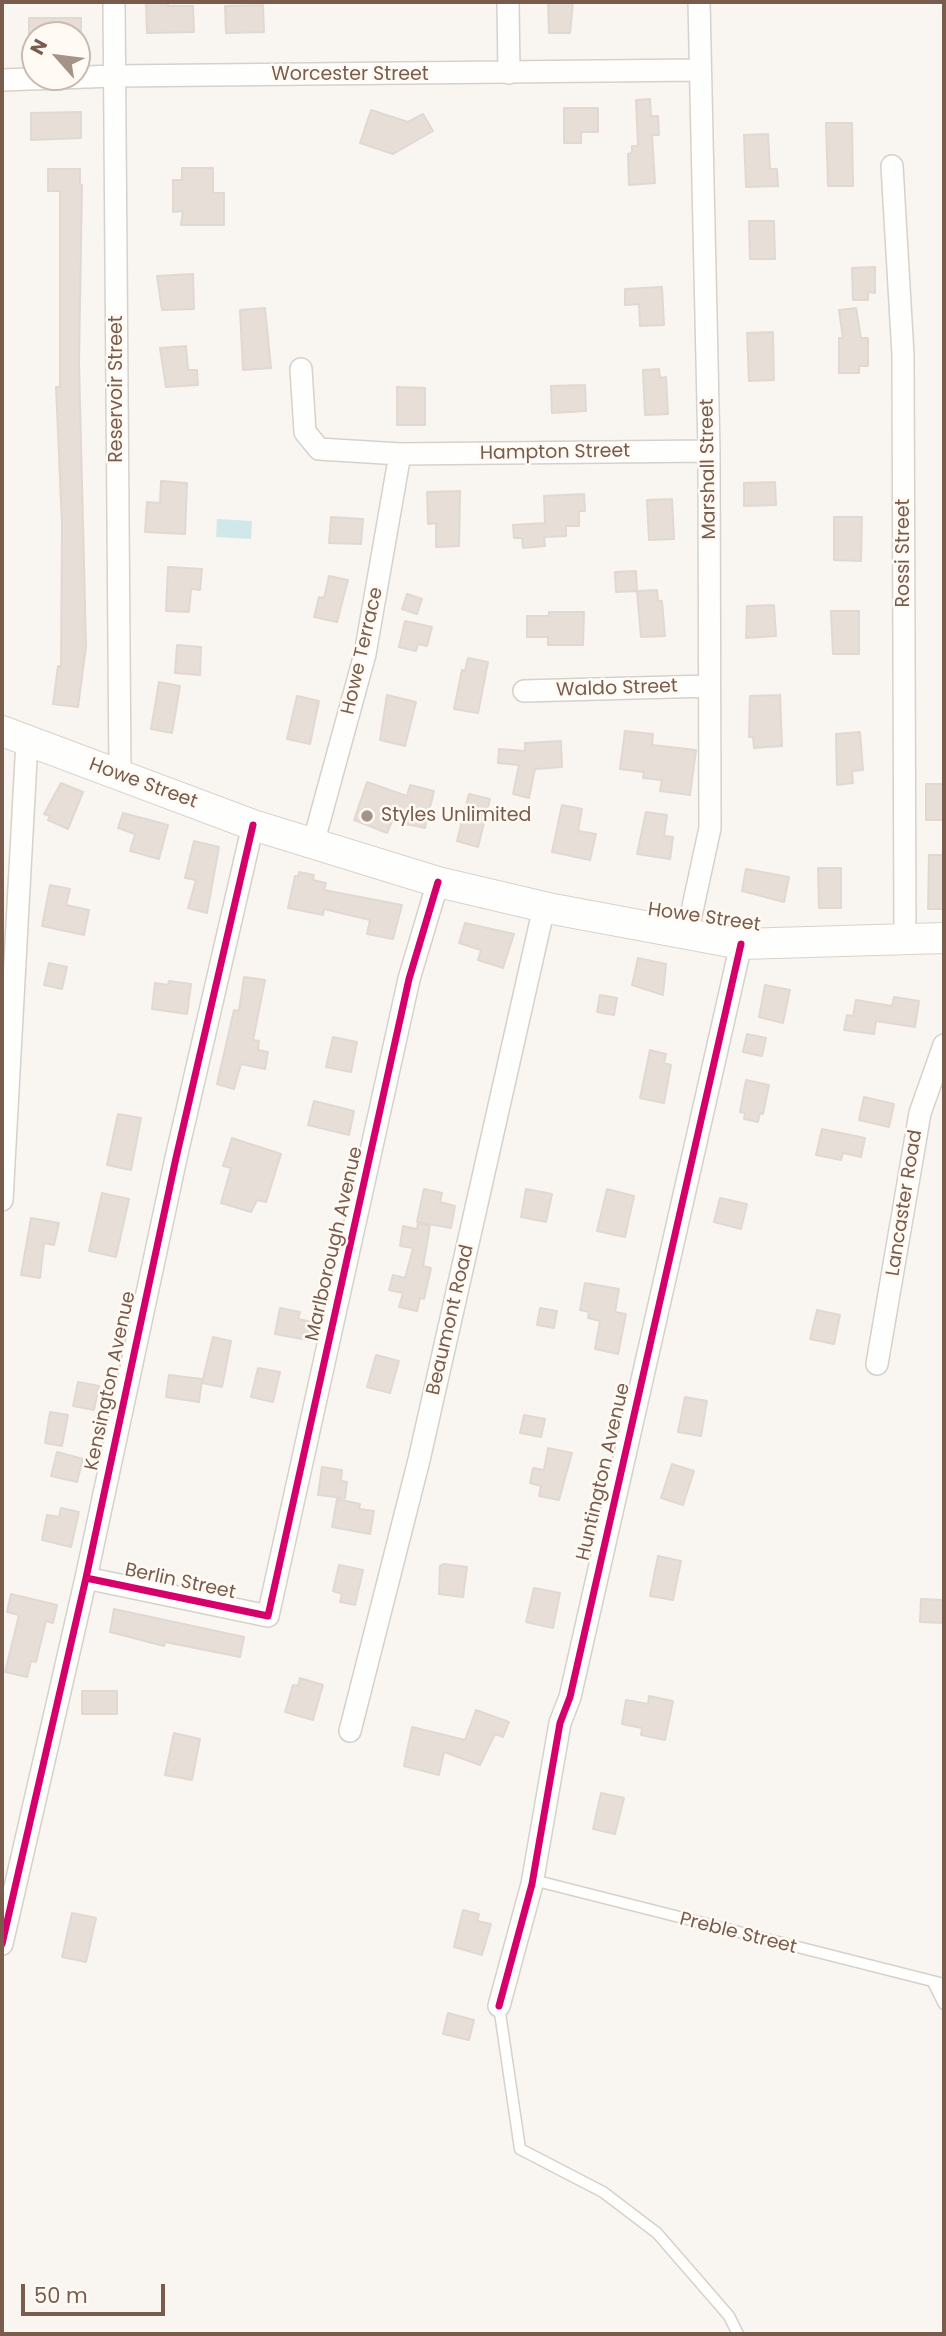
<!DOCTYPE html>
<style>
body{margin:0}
#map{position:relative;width:946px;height:2336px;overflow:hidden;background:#f9f5f0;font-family:Poppins,sans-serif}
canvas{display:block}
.frame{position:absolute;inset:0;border:4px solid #7a5c4d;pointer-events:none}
.north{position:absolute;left:21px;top:21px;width:70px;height:70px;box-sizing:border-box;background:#fffaf3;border:2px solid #cabbb1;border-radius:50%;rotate:298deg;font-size:19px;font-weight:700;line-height:28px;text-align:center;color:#7a5c4d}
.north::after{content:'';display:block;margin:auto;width:24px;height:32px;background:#a69286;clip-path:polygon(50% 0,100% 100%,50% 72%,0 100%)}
.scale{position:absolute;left:21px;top:2284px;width:144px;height:32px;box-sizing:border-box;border:4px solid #7a5c4d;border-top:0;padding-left:9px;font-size:21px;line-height:24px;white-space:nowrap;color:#7a5c4d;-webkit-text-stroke:5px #fffaf3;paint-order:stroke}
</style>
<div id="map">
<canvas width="946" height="2336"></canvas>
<div class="frame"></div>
<div class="north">N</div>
<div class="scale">50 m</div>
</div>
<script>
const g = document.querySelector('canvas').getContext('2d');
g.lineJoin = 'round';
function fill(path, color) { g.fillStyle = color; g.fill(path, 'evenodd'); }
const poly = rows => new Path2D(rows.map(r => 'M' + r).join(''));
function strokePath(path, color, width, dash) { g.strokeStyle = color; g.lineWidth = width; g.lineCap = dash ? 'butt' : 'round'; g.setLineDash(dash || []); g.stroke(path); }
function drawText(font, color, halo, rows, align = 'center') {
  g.font = font + ' Poppins,sans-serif'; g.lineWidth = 5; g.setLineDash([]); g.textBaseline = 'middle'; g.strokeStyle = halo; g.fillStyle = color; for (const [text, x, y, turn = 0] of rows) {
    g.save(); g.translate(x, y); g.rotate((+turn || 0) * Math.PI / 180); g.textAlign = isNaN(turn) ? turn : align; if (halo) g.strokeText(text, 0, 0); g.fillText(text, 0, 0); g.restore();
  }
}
fill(poly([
 [217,519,252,521,251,539,216,537]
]), '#d0e8ea');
const building = poly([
 [146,2,168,2,168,6,193,6,194,32,147,33,146,2],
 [548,2,573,2,570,33,549,33,548,2],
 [263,5,264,32,226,33,225,6,263,5],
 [29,18,81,18,81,35,29,35,29,18],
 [650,99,651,116,658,116,659,135,652,135,655,183,629,185,628,154,632,153,632,146,638,146,636,100,650,99],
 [564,108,598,108,598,132,581,132,581,143,564,143,564,108],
 [371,110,408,122,423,114,433,131,393,154,360,143,371,110],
 [81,112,81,138,31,140,31,113,81,112],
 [826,123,852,123,853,186,828,186,826,123],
 [768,134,770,169,777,169,778,186,746,187,744,135,768,134],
 [182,168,213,168,213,193,224,193,224,225,181,225,183,211,173,212,173,180,182,180,182,168],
 [48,169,80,169,80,185,82,185,79,362,86,646,78,707,53,704,58,666,61,667,62,525,56,387,60,387,60,191,48,191,48,169],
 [749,221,774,221,775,259,750,259,749,221],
 [875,267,875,293,868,292,868,300,853,300,852,268,875,267],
 [193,274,194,309,162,310,157,276,193,274],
 [662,287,664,325,640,326,639,304,625,305,625,289,662,287],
 [265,308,271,368,243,370,240,310,265,308],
 [856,308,861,338,868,338,868,366,859,366,859,373,839,373,839,338,843,338,839,310,856,308],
 [773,332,774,380,749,381,747,333,773,332],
 [186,346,188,370,197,370,198,385,166,387,160,348,186,346],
 [659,369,660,378,666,377,668,414,645,415,643,370,659,369],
 [585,385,586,411,552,413,551,386,585,385],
 [397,387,425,388,425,425,397,425,397,387],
 [161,481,187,483,185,534,145,532,147,502,160,503,161,481],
 [775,482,776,505,744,506,744,483,775,482],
 [460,491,459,546,436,547,436,523,428,524,427,492,460,491],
 [584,494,585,511,579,511,579,526,566,526,566,536,544,537,545,546,523,548,522,538,514,538,513,525,545,523,544,496,584,494],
 [672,499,674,539,649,540,647,500,672,499],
 [331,517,363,519,361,544,329,543,331,517],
 [834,517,862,517,861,561,834,560,834,517],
 [168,567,202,569,200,590,191,589,189,612,166,611,168,567],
 [636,571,637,591,616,592,615,572,636,571],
 [329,576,348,580,337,622,314,617,319,597,324,598,329,576],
 [657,590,658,601,662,601,665,636,641,637,637,591,657,590],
 [407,594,422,599,417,614,402,609,407,594],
 [774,605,776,636,746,638,747,606,774,605],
 [831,611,859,611,859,654,833,654,831,611],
 [549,612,584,612,583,645,548,645,548,637,527,637,527,616,549,616,549,612],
 [405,621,432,627,427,646,418,644,416,651,399,647,405,621],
 [177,645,201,647,200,675,175,673,177,645],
 [468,658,488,662,478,713,454,709,462,670,465,671,468,658],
 [159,682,180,686,172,733,151,729,159,682],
 [387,695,416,702,405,746,380,740,387,695],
 [780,695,782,746,754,748,753,737,749,737,750,696,780,695],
 [297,696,319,701,310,744,287,739,297,696],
 [625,731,653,734,652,745,696,750,690,795,660,791,662,780,643,778,644,772,620,769,625,731],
 [860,732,863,770,852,771,853,783,837,785,836,734,860,732],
 [561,741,562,767,535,769,529,798,513,794,519,765,498,763,499,749,525,751,525,743,561,741],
 [367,782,407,796,410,785,434,791,425,828,392,821,387,833,354,820,367,782],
 [61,783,83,792,68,829,48,820,50,816,44,814,61,783],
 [926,784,944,784,944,820,926,820,926,784],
 [469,794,490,799,478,847,457,841,469,794],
 [562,805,582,809,578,831,596,834,590,860,552,852,562,805],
 [646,812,667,815,664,836,673,837,670,859,637,854,646,812],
 [123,813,168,825,159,859,130,851,135,834,118,828,123,813],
 [194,841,219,847,207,913,188,908,196,880,185,878,194,841],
 [929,855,944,855,943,909,928,909,929,855],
 [818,868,841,868,841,908,819,908,818,868],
 [746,869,789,877,784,902,742,891,746,869],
 [299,872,314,875,313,880,326,883,324,890,402,905,393,939,367,934,370,920,324,909,323,915,288,908,295,876,298,876,299,872],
 [50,885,70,889,66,905,89,910,84,935,42,926,50,885],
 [465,923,514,934,503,968,478,960,481,950,459,943,465,923],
 [638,958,666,964,663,995,632,985,638,958],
 [49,963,67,967,62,989,44,985,49,963],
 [244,977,265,980,253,1040,259,1041,258,1050,268,1052,265,1069,241,1064,234,1089,217,1084,234,1010,239,1011,244,977],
 [169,981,191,984,187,1014,152,1009,155,983,168,985,169,981],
 [765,985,790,990,783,1023,759,1017,765,985],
 [600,995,617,998,614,1015,597,1012,600,995],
 [894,997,919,1001,915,1027,876,1021,874,1034,844,1030,847,1015,853,1016,856,1000,892,1006,894,997],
 [747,1034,766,1038,762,1056,743,1052,747,1034],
 [333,1037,357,1042,351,1072,326,1067,333,1037],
 [650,1050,666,1054,664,1063,671,1065,664,1103,640,1098,650,1050],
 [746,1080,769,1085,763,1114,760,1113,758,1122,744,1119,745,1113,740,1112,746,1080],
 [864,1097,894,1104,889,1127,859,1120,864,1097],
 [314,1101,354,1111,349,1135,308,1125,314,1101],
 [118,1114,141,1118,131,1170,107,1165,118,1114],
 [822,1129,865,1138,861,1157,843,1153,841,1160,816,1155,822,1129],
 [232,1138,281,1154,266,1202,257,1200,251,1212,221,1203,231,1168,223,1166,232,1138],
 [424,1189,442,1193,440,1202,455,1206,451,1228,417,1222,424,1189],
 [526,1189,552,1194,546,1222,521,1217,526,1189],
 [607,1189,634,1196,625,1237,597,1231,607,1189],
 [102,1193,129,1199,116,1257,89,1251,102,1193],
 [720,1198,747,1204,741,1229,714,1222,720,1198],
 [31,1218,59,1223,54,1245,44,1243,40,1278,21,1275,31,1218],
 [418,1223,430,1226,423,1266,431,1268,424,1299,420,1298,417,1311,399,1307,403,1293,389,1290,393,1275,405,1278,413,1248,400,1246,403,1226,417,1229,418,1223],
 [585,1283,619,1289,615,1312,626,1314,618,1354,595,1349,600,1321,588,1318,589,1312,580,1310,585,1283],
 [280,1308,300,1312,298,1319,317,1323,313,1341,275,1334,280,1308],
 [540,1308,557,1311,554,1328,537,1325,540,1308],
 [817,1310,840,1315,834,1344,810,1339,817,1310],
 [213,1337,231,1341,222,1387,202,1383,213,1337],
 [376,1355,399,1361,390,1393,367,1387,376,1355],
 [258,1368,280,1372,273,1402,251,1397,258,1368],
 [169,1375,202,1379,199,1402,166,1397,169,1375],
 [78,1382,99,1386,94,1410,73,1406,78,1382],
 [685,1397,707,1401,701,1436,678,1432,685,1397],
 [50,1412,68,1415,62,1446,45,1443,50,1412],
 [524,1415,545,1419,541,1437,520,1433,524,1415],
 [548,1448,572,1453,559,1500,539,1496,541,1486,530,1483,533,1468,544,1470,548,1448],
 [57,1452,83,1459,77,1482,51,1476,57,1452],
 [672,1464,694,1471,683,1505,661,1498,672,1464],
 [322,1467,342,1470,341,1481,347,1482,345,1498,318,1495,322,1467],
 [337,1499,360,1504,359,1509,374,1511,370,1534,332,1527,337,1499],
 [61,1508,79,1512,71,1547,42,1540,47,1515,59,1517,61,1508],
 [658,1556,681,1561,673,1600,650,1596,658,1556],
 [444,1564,467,1567,463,1597,439,1594,440,1566,444,1564],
 [339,1565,363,1570,355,1605,340,1602,342,1594,333,1591,339,1565],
 [534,1588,560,1593,553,1628,526,1622,534,1588],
 [11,1594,57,1605,53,1623,46,1621,36,1662,31,1661,27,1677,5,1672,19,1615,7,1612,11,1594],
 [921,1599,944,1600,944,1623,920,1622,921,1599],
 [114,1609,244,1637,240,1657,165,1642,164,1646,110,1632,114,1609],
 [300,1678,323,1685,313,1720,285,1712,293,1685,298,1686,300,1678],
 [82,1691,117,1691,117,1714,82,1714,82,1691],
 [649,1696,673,1701,665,1740,641,1735,642,1728,622,1724,626,1700,648,1704,649,1696],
 [476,1710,509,1722,503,1737,495,1734,480,1765,444,1752,439,1775,404,1766,412,1727,465,1740,476,1710],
 [174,1733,200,1739,192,1780,165,1775,174,1733],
 [601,1793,624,1798,615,1834,593,1829,601,1793],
 [463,1910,479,1914,477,1921,491,1924,482,1955,454,1947,463,1910],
 [72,1913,96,1918,86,1962,62,1957,72,1913],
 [448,2013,474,2020,469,2040,443,2034,448,2013]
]);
fill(building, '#e6ded7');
strokePath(building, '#e2d8d2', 2);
const service = poly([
 [533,1880,944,1984],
 [933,1982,944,2004],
 [499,2006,520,2149,603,2192,657,2233,729,2316,738,2334]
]);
const minor = poly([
 [114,2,120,776],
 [508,2,509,73],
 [2,80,115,76,698,70],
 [892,166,903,355,905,941],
 [301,369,305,432,319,449,400,454,709,451],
 [524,691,709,686],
 [313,844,365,654,400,454],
 [687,934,710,828,709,451,699,2],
 [2,1200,27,741],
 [877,1364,920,1113,944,1045],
 [86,1578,268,1616,409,979,438,882],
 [350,1731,419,1460,544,907],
 [2,1944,86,1578,176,1158,253,825],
 [499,2006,532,1884,560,1723,570,1697,741,944]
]);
const secondary = poly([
 [2,731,253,825,438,882,553,909,741,944,944,938]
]);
strokePath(service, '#d7d1cb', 13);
strokePath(minor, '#d7d1cb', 24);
strokePath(secondary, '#d9d2cb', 32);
strokePath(service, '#fefefd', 10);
strokePath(minor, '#fefefd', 21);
strokePath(secondary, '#fefefd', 30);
strokePath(poly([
 [86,1578,268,1616,409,979,438,882],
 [2,1944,86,1578,176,1158,253,825],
 [499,2006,532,1884,560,1723,570,1697,741,944]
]), '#d6006c', 7);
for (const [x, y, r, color] of [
 [367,816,7,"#a69286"]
]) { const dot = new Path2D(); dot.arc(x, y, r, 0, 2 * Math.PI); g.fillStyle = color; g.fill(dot); strokePath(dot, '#fffaf3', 2.5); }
drawText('19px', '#7a5c4d', '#fffaf3', [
 ["Worcester Street",350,75],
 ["Reservoir Street",117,389,-90],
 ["Hampton Street",555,453,-1],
 ["Marshall Street",709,469,-91],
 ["Rossi Street",904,553,-90],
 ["Howe Terrace",363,651,-77],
 ["Waldo Street",617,689,-2],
 ["Howe Street",143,784,20],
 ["Howe Street",704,918,8],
 ["Lancaster Road",905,1203,-81],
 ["Marlborough Avenue",335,1244,-77],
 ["Beaumont Road",451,1320,-77],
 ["Kensington Avenue",111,1381,-78],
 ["Huntington Avenue",604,1472,-77],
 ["Berlin Street",180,1582,12],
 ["Preble Street",738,1934,14]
]);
drawText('19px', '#7a5c4d', '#fffaf3', [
 ["Styles Unlimited",381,816]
], 'left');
</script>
